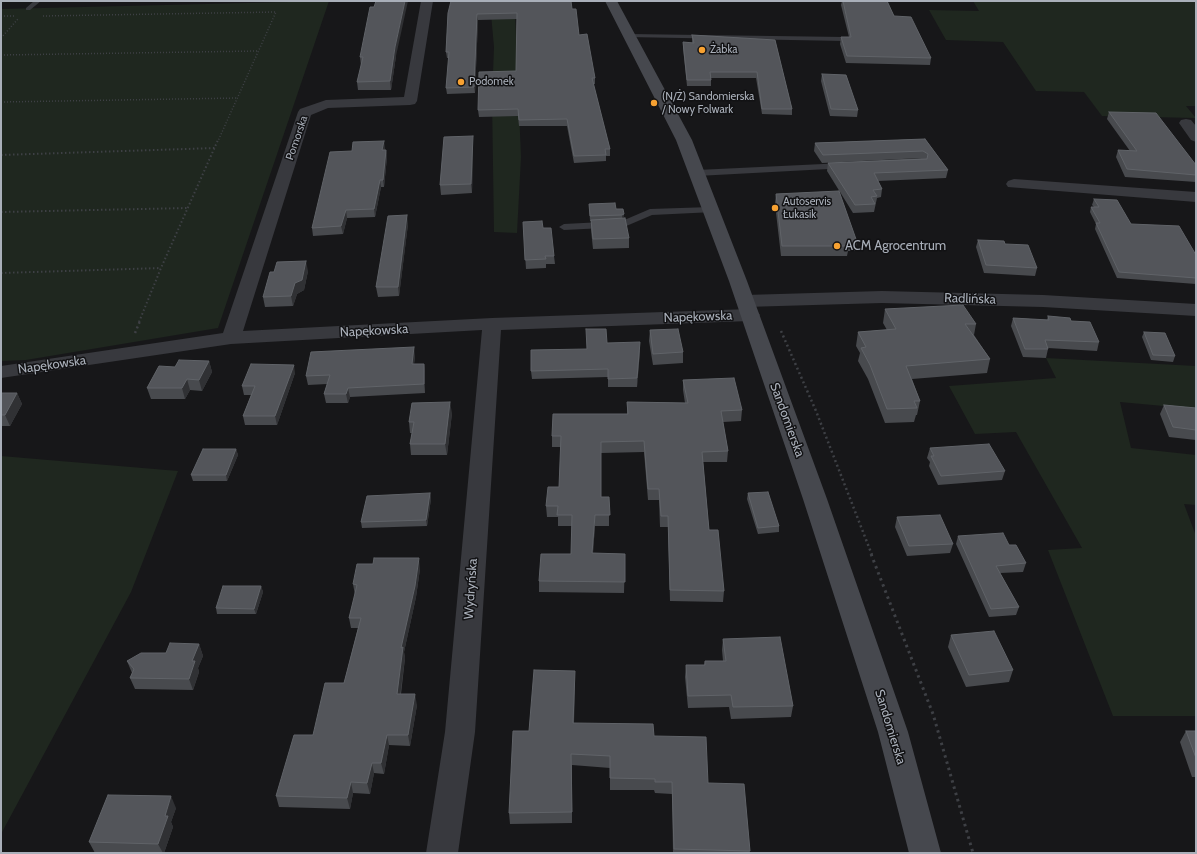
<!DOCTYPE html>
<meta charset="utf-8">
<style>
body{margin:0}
#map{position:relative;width:1197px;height:854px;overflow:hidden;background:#171719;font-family:Cabin,sans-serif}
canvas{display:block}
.frame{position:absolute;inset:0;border:2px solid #a9afb9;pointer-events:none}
</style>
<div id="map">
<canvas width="1197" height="854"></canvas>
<div class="frame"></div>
</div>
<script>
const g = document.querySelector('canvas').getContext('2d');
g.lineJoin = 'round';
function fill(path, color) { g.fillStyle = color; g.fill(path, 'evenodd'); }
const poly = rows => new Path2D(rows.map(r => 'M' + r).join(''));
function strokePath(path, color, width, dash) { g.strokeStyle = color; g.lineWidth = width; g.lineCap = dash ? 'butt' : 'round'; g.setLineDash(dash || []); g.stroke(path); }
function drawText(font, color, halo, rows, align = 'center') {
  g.font = font + ' Cabin,sans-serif'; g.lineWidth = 3; g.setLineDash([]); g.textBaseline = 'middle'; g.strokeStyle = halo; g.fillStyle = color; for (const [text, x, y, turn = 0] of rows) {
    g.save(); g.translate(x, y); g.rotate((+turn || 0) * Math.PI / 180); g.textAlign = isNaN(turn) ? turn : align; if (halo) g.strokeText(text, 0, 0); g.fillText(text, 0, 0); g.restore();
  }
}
fill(poly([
 [329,1,218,328,26,360,1,361,1,9],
 [973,1,1196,1,1196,106,1186,106,1196,118,1102,116,1084,92,1036,91,1003,42,946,40,929,10,979,11],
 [515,13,521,157,517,233,494,232,492,99,494,47,491,14],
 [1046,358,1196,366,1196,409,1120,402,1131,448,1196,455,1196,505,1184,504,1196,536,1196,716,1113,716,1048,550,1082,548,1016,432,975,434,949,386,1056,378],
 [1,456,178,471,131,592,1,834]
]), '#1f271f');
strokePath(poly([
 [1,16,16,16],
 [43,16,276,12,218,141],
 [1,38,18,19],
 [1,55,258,51],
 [1,102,238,98]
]), '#3e4045', 1.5, [1, 2]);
strokePath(poly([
 [1,155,216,148],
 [1,212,188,208],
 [1,273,161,268],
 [139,322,161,268,218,140]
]), '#3e4045', 2, [1.5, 2.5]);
strokePath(poly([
 [781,331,816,411,872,555],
 [135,333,140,321]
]), '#3e4045', 2.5, [2, 3]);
strokePath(poly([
 [871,554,933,714,973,853]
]), '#3e4045', 3, [2.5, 4]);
fill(poly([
 [34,1,41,1,30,10,26,10,26,8,34,1],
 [629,34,845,37,848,39,845,41,627,37,626,36,629,34],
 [844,163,848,166,847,168,697,176,693,173,697,170,844,163],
 [711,207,714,208,714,212,652,215,624,227,564,230,559,227,564,224,622,221,650,209,711,207]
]), '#38393e');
fill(poly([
 [421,1,433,1,417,101,415,104,410,105,328,108,311,115,243,331,492,318,750,309,757,311,760,315,757,319,750,321,501,330,475,732,458,853,426,853,445,732,482,330,231,344,1,378,1,366,223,333,298,112,300,109,326,100,404,97,421,1],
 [1186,119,1191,120,1196,126,1196,142,1191,140,1179,123,1181,120,1186,119],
 [1014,179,1196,192,1196,202,1008,187,1006,184,1008,181,1014,179],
 [882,291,1043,295,1196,304,1196,316,1043,307,882,303,745,307,738,305,736,301,738,297,745,295,882,291]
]), '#38393e');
fill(poly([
 [605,1,617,1,692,140,747,281,827,499,908,732,941,853,909,853,878,732,803,499,729,281,676,140,605,1]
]), '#46484e');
fill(poly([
 [842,1,887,1,894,16,931,58,930,65,846,63,840,44,841,37,849,37,841,5],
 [572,9,579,35,595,78,595,84,593,84,610,149,610,156,606,156,606,161,574,163,567,126,519,126,518,116,479,117,478,110,516,71,517,19,478,20,475,93,447,94,446,88,449,58,447,58,446,52,448,13],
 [692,35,775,40,792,109,792,115,762,114,756,78,711,78,711,86,687,86,683,48,683,42,692,43],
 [396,56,391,90,358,90,357,82,361,66,360,57],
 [822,74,858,110,857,117,830,116,821,81],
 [1109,112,1196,165,1196,182,1125,177,1116,157,1118,150,1130,151,1107,119],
 [925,139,948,170,946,178,878,181,882,189,881,197,877,198,874,212,853,213,827,171,828,163,922,158,822,163,814,151,815,143],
 [473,145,472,193,441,195,440,185],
 [385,148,384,150,386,150,387,157,384,187,381,187,375,217,347,218,343,234,313,236,312,228,352,151],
 [776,194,857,242,855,251,848,251,847,256,781,256,775,204],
 [1094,199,1131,224,1196,255,1196,284,1117,278,1095,229,1096,224,1090,212,1091,207,1094,207,1092,205],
 [589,204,616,209,624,214,623,218,629,238,629,248,593,249,591,230,591,221,590,221],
 [523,222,543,228,554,256,555,264,546,264,546,268,526,269],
 [408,224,399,296,378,297,376,287],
 [978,240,1005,244,1037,268,1035,276,984,273,976,247],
 [308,271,304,290,297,294,293,306,265,307,263,297],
 [885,309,976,324,974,335,990,359,987,373,912,379,920,401,917,415,916,415,914,422,885,423,868,379,858,361,860,353,856,346,858,332,887,330,883,323],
 [1048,316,1071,321,1099,342,1097,351,1048,348,1048,349,1046,358,1023,357,1011,326,1013,318,1047,320],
 [650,330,683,352,683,363,653,365,649,341],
 [1144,332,1175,356,1173,362,1151,360,1142,337],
 [607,343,640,351,637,387,608,387,608,377,532,379,531,371,587,349],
 [415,356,414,364,424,364,425,373,425,393,350,397,348,403,326,403,324,394,327,384,308,385,306,376],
 [209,361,212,372,202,391,190,390,185,399,151,399,147,388,175,367],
 [295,373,277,425,245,425,243,416,251,395,244,395,242,386],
 [683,380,742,410,741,421,723,422,728,451,727,462,703,462,709,530,724,591,723,602,670,601,668,527,660,527,659,500,648,500,644,452,601,453,601,497,609,497,609,526,595,526,593,553,625,554,624,593,539,592,539,581,571,554,572,526,558,526,558,517,547,517,546,506,559,487,561,447,552,447,552,436,627,414,627,402,685,403,683,390],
 [1,393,17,393,22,404,10,426,1,426],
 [1164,405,1196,408,1196,440,1169,437,1160,414],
 [452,413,447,455,411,455,410,444,412,433,410,433,409,422],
 [930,448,1005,471,1002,480,938,485,929,466,930,462,927,458],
 [236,449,238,455,227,481,193,481,191,475],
 [430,493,431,499,427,526,362,528,361,522],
 [748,493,779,526,779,532,758,534,747,499],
 [897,517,953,544,950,553,907,556,895,527],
 [958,536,1026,563,1023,572,1000,573,1019,607,1016,615,989,617,956,544],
 [420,569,416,597,404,652,405,658,401,694,417,705,410,746,389,745,384,774,374,773,370,794,353,793,350,809,279,807,276,796,344,683,358,628,351,628,349,618,355,595,353,584],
 [261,586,263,592,256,614,217,614,216,608],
 [951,635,1013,670,1009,682,966,687,948,647],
 [723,639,793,706,791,717,731,719,729,707,688,708,685,677,686,665,704,665,705,661,723,661,722,650],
 [199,644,203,656,198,668,199,672,193,690,135,689,130,678,132,673,127,661,166,653],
 [575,683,574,723,654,736,708,783,750,851,749,853,673,853,672,794,655,793,654,790,610,790,610,768,572,765,572,823,510,824,509,813,529,731],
 [1186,731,1196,731,1196,777,1192,777,1180,742],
 [176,808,171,822,173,827,164,853,95,853,89,842]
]), '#484a4e');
fill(poly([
 [405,1,408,1,396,56,391,90,390,81,395,47],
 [477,14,478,20,475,93,474,87],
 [473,136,473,145,472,193,471,184],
 [384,141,385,148,383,158,382,150],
 [386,150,387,157,384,187,383,180],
 [380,180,381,187,375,217,374,209],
 [346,210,347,218,343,234,341,226],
 [624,214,623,219,622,220,622,215],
 [407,215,408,224,399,296,398,287],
 [306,261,308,271,304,290,297,294,293,306,291,296,295,283],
 [640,342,640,351,637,387,637,378],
 [414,347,415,356,413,373,412,364],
 [209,361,212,372,202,391,199,380],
 [424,364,425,373,425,393,424,384],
 [294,365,295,373,277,425,275,416],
 [187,379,190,390,185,399,182,388],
 [348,388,350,397,348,403,346,394],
 [17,393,22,404,10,426,5,415],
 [450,402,452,413,447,455,445,444],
 [236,449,238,455,227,481,226,475],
 [430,493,431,499,427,526,426,520],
 [595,515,595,526,592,564,592,553],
 [419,558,420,569,416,597,404,652,405,658,399,704,397,694,401,648],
 [261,586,263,592,256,614,254,609],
 [199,644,203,656,198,668,199,672,193,690,189,679,192,661],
 [575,671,575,683,573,734,573,723],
 [415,694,417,705,410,746,408,735],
 [387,735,389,745,384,774,381,763],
 [372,763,374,773,370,794,367,783],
 [351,782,353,793,350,809,347,798],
 [171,796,176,808,171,822,173,827,164,853,163,853,158,844,165,816]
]), '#303134');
const building = poly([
 [376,1,405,1,395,47,390,81,357,82,363,57,360,57,370,7,374,7,376,1],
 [451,1,571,1,572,9,576,9,579,35,587,34,595,78,592,78,610,149,605,149,606,155,574,156,567,119,519,120,518,109,478,110,479,72,516,71,517,13,477,14,474,87,446,88,449,52,446,52,448,13,451,1],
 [843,1,887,1,894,16,911,17,931,58,847,56,841,37,851,37,843,1],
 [692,35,775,40,792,109,762,109,757,72,710,72,711,80,687,80,683,42,694,43,692,35],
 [822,74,846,75,858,110,831,109,822,74],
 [1109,112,1156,113,1196,165,1196,175,1127,169,1118,150,1137,151,1109,112],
 [473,136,471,184,440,185,444,137,473,136],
 [925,139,948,170,874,173,882,189,873,190,877,196,871,197,875,204,855,205,828,163,927,159,928,154,923,151,823,155,815,143,925,139],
 [384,141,382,150,386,150,383,180,380,180,374,209,346,210,341,226,312,228,330,152,352,151,353,142,384,141],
 [839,191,857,242,846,242,848,246,782,246,776,194,839,191],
 [1094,199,1117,200,1131,224,1179,226,1196,255,1196,278,1119,272,1096,223,1100,223,1091,207,1099,207,1094,199],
 [615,203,616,209,623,209,624,214,622,215,590,216,589,204,615,203],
 [407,215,398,287,376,287,388,216,407,215],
 [625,218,629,238,593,239,591,220,625,218],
 [542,221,543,228,551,228,554,256,545,256,546,259,525,260,523,222,542,221],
 [978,240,1004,241,1005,244,1028,245,1037,268,986,265,978,240],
 [306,261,302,280,295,283,291,296,263,297,270,272,274,272,277,262,306,261],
 [963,305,976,324,965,324,990,359,906,366,920,401,914,401,917,408,887,409,870,365,861,348,866,347,858,332,896,329,885,309,963,305],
 [1048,316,1070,318,1071,321,1090,322,1099,342,1045,340,1048,349,1025,349,1013,318,1049,320,1048,316],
 [586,329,606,329,607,343,640,342,637,378,608,379,608,369,531,371,531,350,587,349,586,329],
 [678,329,683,352,653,354,650,330,678,329],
 [1144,332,1165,333,1175,356,1153,355,1144,332],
 [414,347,412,364,424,364,424,384,348,388,346,394,324,394,330,375,306,376,311,352,414,347],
 [179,360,209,361,199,380,187,379,182,388,147,388,159,366,175,367,179,360],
 [251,364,294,365,275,416,243,416,255,386,242,386,251,364],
 [734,378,742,410,721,411,728,451,702,452,709,530,718,530,724,591,670,590,668,516,661,516,659,489,648,489,644,441,601,442,601,497,609,497,610,515,595,515,592,553,625,554,625,582,539,581,541,554,571,554,572,515,557,515,558,506,546,506,548,487,559,487,561,436,552,436,553,414,628,414,627,402,688,403,683,380,734,378],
 [1,393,17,393,5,415,1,415,1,393],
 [450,402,445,444,410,444,414,422,409,422,412,403,450,402],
 [1164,405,1196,408,1196,430,1173,427,1164,405],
 [989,444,1005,471,941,476,931,456,934,456,930,448,989,444],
 [203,449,236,449,226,475,191,475,203,449],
 [768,492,779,526,758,528,748,493,768,492],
 [430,493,426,520,361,522,367,496,430,493],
 [940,515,953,544,909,546,897,517,940,515],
 [1003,533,1009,545,1016,545,1026,563,996,566,1019,607,991,609,958,536,1003,533],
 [374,558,419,558,415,586,401,648,403,647,397,694,415,694,408,735,387,735,381,763,372,763,367,783,351,782,347,798,276,796,294,735,313,735,325,683,344,683,361,618,349,618,357,585,353,584,357,564,373,564,374,558],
 [223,586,261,586,254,609,216,608,223,586],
 [994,631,1013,670,969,675,951,635,994,631],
 [780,637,793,706,733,707,731,695,688,696,686,665,705,665,705,661,726,661,723,639,780,637],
 [170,643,199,644,192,661,195,661,189,679,130,678,134,669,127,661,141,653,166,653,170,643],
 [534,670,575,671,573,723,653,724,654,736,706,737,708,783,744,784,750,851,674,849,672,782,655,782,655,779,610,778,610,756,571,754,572,812,509,813,513,731,529,731,534,670],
 [1186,731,1196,731,1196,758,1186,731],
 [108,795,171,796,165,816,168,816,158,844,89,842,108,795]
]);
fill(building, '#53555a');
strokePath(building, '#606368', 1);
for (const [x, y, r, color] of [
 [702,50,4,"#f7a131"],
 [461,82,4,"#f7a131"],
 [654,103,4,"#f7a131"],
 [775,208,4,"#f7a131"],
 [837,246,4,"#f7a131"]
]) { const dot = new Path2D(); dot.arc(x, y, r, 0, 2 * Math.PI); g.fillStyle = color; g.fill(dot); strokePath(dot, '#121214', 1.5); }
drawText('11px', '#a9afb9', '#121214', [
 ["Żabka",710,50],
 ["Podomek",469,82],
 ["(N/Ż) Sandomierska",662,97],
 ["/ Nowy Folwark",662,110],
 ["Autoservis",783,202],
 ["Łukasik",783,215]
], 'left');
drawText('11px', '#a9afb9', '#121214', [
 ["Pomorska",297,138,-71]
]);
drawText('13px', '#a9afb9', '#121214', [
 ["ACM Agrocentrum",845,246]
], 'left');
drawText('13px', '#a9afb9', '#121214', [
 ["Radlińska",970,299,2],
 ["Napękowska",698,317,-2],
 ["Napękowska",374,331,-3],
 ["Napękowska",52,365,-8],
 ["Sandomierska",787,420,70],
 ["Wydryńska",471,589,-86],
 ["Sandomierska",890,727,73]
]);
</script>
